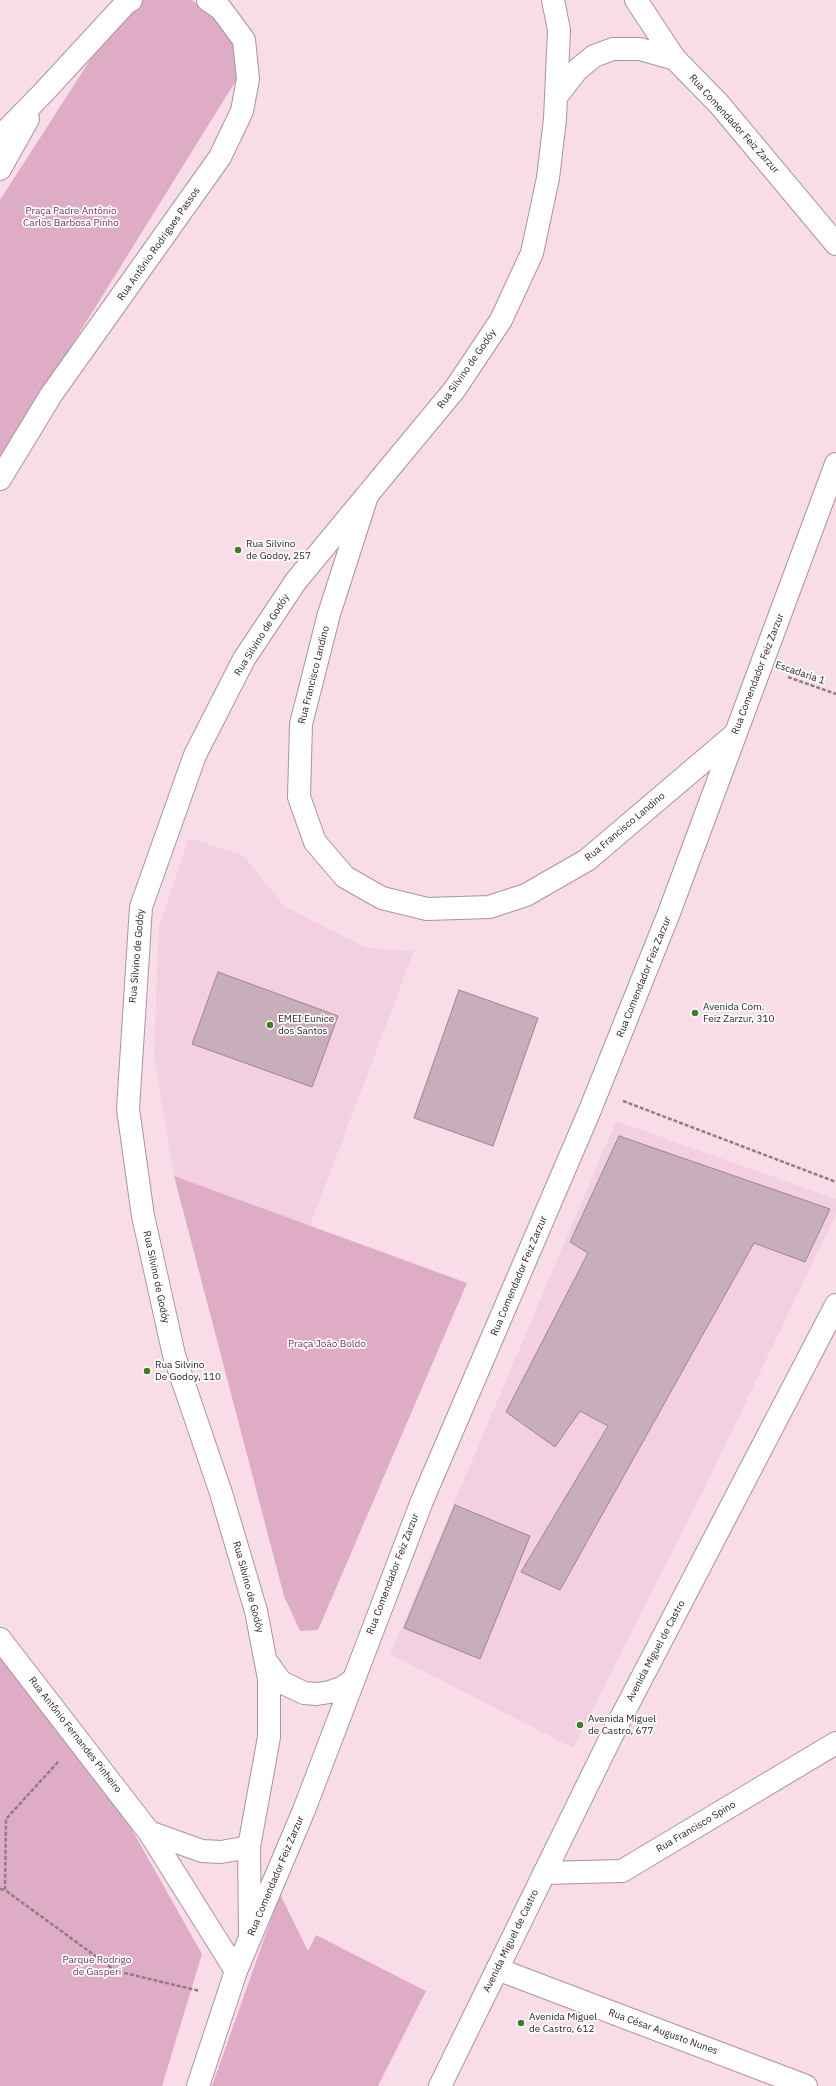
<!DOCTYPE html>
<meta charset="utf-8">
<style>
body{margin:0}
canvas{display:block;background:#f8dde9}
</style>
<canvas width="836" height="2086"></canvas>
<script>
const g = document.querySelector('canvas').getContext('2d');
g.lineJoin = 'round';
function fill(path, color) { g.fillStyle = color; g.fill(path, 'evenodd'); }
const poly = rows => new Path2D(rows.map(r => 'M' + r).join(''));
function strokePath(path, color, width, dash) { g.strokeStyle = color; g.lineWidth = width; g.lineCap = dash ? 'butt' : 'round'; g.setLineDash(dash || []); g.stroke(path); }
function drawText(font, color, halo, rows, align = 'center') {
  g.font = font + ' "IBM Plex Sans",sans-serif'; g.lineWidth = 3.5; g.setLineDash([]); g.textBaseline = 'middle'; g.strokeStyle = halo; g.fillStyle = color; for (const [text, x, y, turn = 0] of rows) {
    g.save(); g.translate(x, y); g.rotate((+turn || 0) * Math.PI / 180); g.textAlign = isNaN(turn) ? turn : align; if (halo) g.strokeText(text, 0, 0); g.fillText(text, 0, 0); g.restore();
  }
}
fill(poly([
 [189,838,243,855,284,906,366,948,414,951,310,1226,174,1176,154,1056,156,994,159,926],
 [616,1121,836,1199,836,1214,707,1483,573,1748,390,1654]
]), '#f3d0e1');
fill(poly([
 [137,0,192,0,216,17,238,43,240,74,0,461,0,200,92,57,132,2],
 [174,1176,467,1283,318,1630,300,1631,284,1596],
 [0,1656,131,1828,202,1954,162,2086,0,2086],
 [280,1894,308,1951,316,1935,426,1991,378,2086,212,2086]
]), '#dfacc5');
const building = poly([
 [218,972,338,1016,312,1087,192,1044,218,972],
 [459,990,538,1018,493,1146,414,1118,459,990],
 [619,1136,830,1209,805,1262,754,1243,560,1590,521,1572,608,1426,580,1411,555,1447,506,1412,588,1253,570,1242,619,1136],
 [455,1505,530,1536,480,1659,404,1628,455,1505]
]);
fill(building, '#c8aeba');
strokePath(building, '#9e8591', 1);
const street = poly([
 [0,137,43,93,126,3,131,0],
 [0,169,28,119],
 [0,479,51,395,220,157,242,111,248,79,244,40,221,9,208,0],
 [367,496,329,614,301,724,299,797,315,842,345,877,382,898,427,909,489,907,526,895,587,860,734,735],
 [0,1639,149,1832,236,1971],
 [149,1832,202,1851,221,1852,249,1847],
 [544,1873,622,1871,836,1743],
 [497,1969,806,2086]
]);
const secondary = poly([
 [636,0,675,59,719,104,836,244],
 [556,97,577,70,594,56,613,49,640,49,675,59],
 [266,1661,281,1682,304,1693,317,1694,330,1692,342,1688,353,1680],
 [250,1936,249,1847,269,1737,269,1679,256,1611,221,1493,174,1355,143,1216,128,1109,141,907,195,755,244,659,296,581,455,389,501,320,532,253,548,178,555,119,559,30,553,0],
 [198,2086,236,1971,304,1810,422,1501,590,1110,669,913,836,464],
 [440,2086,612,1735,836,1305]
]);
strokePath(street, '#ad939f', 24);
strokePath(secondary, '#ad939f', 24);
strokePath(poly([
 [788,677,836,694],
 [623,1101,836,1182],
 [58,1762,6,1819,5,1890,116,1971,200,1991],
 [0,1889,5,1890]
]), '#8f7d85', 2.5, [4, 2]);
strokePath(street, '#fff', 22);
strokePath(secondary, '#fff', 22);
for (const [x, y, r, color] of [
 [238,550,4,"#3e7f20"],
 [695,1013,4,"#3e7f20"],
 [270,1025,4,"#3e7f20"],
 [147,1371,4,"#3e7f20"],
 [580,1725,4,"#3e7f20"],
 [521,2023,4,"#3e7f20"]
]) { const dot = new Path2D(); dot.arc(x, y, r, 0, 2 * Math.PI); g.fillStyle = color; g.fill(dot); strokePath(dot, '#fff', 1.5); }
drawText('10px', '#2c2227', '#fff', [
 ["Rua Comendador Feiz Zarzur",734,124,48],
 ["Rua Antônio Rodrigues Passos",159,244,-55],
 ["Rua Silvino de Godóy",467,369,-55],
 ["Rua Silvino de Godóy",262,635,-58],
 ["Escadaria 1",800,673,19],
 ["Rua Comendador Feiz Zarzur",758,674,-69],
 ["Rua Francisco Landino",314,675,-76],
 ["Rua Francisco Landino",625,827,-40],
 ["Rua Silvino de Godóy",137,956,-85],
 ["Rua Comendador Feiz Zarzur",644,977,-68],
 ["Rua Comendador Feiz Zarzur",519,1276,-67],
 ["Rua Silvino de Godóy",156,1277,78],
 ["Rua Comendador Feiz Zarzur",393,1574,-69],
 ["Rua Silvino de Godóy",248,1587,75],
 ["Avenida Miguel de Castro",656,1651,-62],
 ["Rua Antônio Fernandes Pinheiro",75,1735,52],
 ["Rua Francisco Spino",696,1827,-31],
 ["Rua Comendador Feiz Zarzur",276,1876,-67],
 ["Avenida Miguel de Castro",511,1941,-64],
 ["Rua César Augusto Nunes",663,2032,20]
]);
drawText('10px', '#723456', '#fff', [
 ["Praça Padre Antônio",71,211],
 ["Carlos Barbosa Pinho",71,223],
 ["Praça João Boldo",327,1344],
 ["Parque Rodrigo",97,1960],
 ["de Gasperi",97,1972]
]);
drawText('10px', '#2c2227', '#fff', [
 ["Rua Silvino",246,544],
 ["de Godoy, 257",246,556],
 ["Avenida Com.",703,1007],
 ["Feiz Zarzur, 310",703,1019],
 ["EMEI Eunice",278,1019],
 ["dos Santos",278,1031],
 ["Rua Silvino",155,1365],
 ["De Godoy, 110",155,1377],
 ["Avenida Miguel",588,1719],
 ["de Castro, 677",588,1731],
 ["Avenida Miguel",529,2017],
 ["de Castro, 612",529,2029]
], 'left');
</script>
